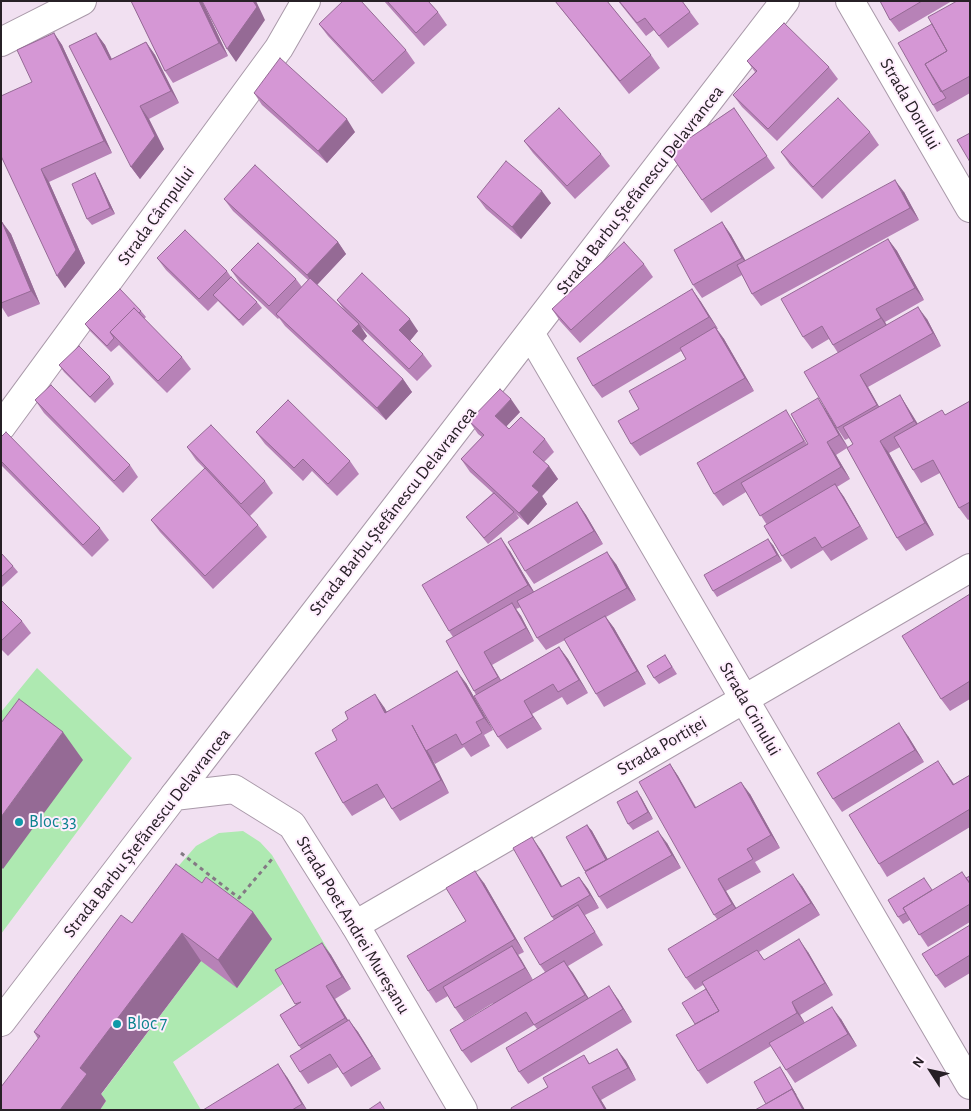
<!DOCTYPE html>
<meta charset="utf-8">
<style>
body{margin:0}
#map{position:relative;width:971px;height:1111px;overflow:hidden;background:#f1e0f1;font-family:"Alegreya Sans",sans-serif}
canvas{display:block}
.frame{position:absolute;inset:0;border:2px solid #272026;pointer-events:none}
.north{position:absolute;left:906px;top:1046px;width:50px;height:50px;-webkit-text-stroke:4px #ffeefe;paint-order:stroke;rotate:305deg;font-size:14px;font-weight:700;line-height:20px;text-align:center;color:#272026}
.north::after{content:'';display:block;margin:auto;width:18px;height:22px;background:#272026;clip-path:polygon(50% 0,100% 100%,50% 72%,0 100%)}
</style>
<div id="map">
<canvas width="971" height="1111"></canvas>
<div class="frame"></div>
<div class="north">N</div>
</div>
<script>
const g = document.querySelector('canvas').getContext('2d');
g.lineJoin = 'round';
function fill(path, color) { g.fillStyle = color; g.fill(path, 'evenodd'); }
const poly = rows => new Path2D(rows.map(r => 'M' + r).join(''));
function strokePath(path, color, width, dash) { g.strokeStyle = color; g.lineWidth = width; g.lineCap = dash ? 'butt' : 'round'; g.setLineDash(dash || []); g.stroke(path); }
function drawText(font, color, halo, rows, align = 'center') {
  g.font = font + ' "Alegreya Sans",sans-serif'; g.lineWidth = 4; g.setLineDash([]); g.textBaseline = 'middle'; g.strokeStyle = halo; g.fillStyle = color; for (const [text, x, y, turn = 0] of rows) {
    g.save(); g.translate(x, y); g.rotate((+turn || 0) * Math.PI / 180); g.textAlign = isNaN(turn) ? turn : align; if (halo) g.strokeText(text, 0, 0); g.fillText(text, 0, 0); g.restore();
  }
}
fill(poly([
 [37,668,132,758,1,934,1,712],
 [243,831,260,842,272,855,331,955,284,983,173,1062,201,1110,100,1110,106,1101,100,1096,201,961,226,905,1,1095,175,870,196,846,219,833]
]), '#aee9b1');
const street = poly([
 [850,1,970,208],
 [1,42,82,1],
 [530,333,970,1085],
 [1,427,279,48,306,1],
 [174,796,785,1],
 [355,925,463,1110]
]);
const secondary = poly([
 [1,1022,174,796,234,789,292,825,355,925,970,568]
]);
strokePath(street, '#a999a9', 30);
strokePath(secondary, '#a999a9', 30);
strokePath(poly([
 [181,853,239,898,272,859]
]), '#847984', 3, [4, 4]);
strokePath(street, '#fff', 28);
strokePath(secondary, '#fff', 28);
fill(poly([
 [131,1,202,1,228,56,173,83,165,71],
 [384,1,428,1,438,12,447,25,424,46],
 [555,1,607,1,651,55,660,68,629,94],
 [618,1,682,1,699,24,668,48,654,30,646,36],
 [880,1,952,1,899,32,890,20],
 [970,1,970,93,937,112,933,105,932,24],
 [319,24,406,50,415,63,382,94,328,36],
 [54,33,62,45,112,153,49,182,85,263,65,288,1,156,32,82],
 [96,33,105,45,112,59,146,42,155,55,179,103,149,119,164,149,140,179,131,167],
 [747,61,829,67,838,79,777,141,742,107,733,95,755,72],
 [254,93,355,132,327,163,262,105],
 [734,108,775,168,711,213,669,152],
 [870,132,879,145,822,199,790,165,781,152],
 [524,141,601,154,610,166,575,199,533,153],
 [95,173,99,180,115,214,92,225,87,219],
 [904,192,919,220,761,306,752,294,742,275,702,298,693,285,722,222,731,235,745,261],
 [477,197,551,203,521,239,486,209],
 [224,199,338,242,346,254,317,285,345,311,337,300,418,331,410,341,423,354,432,366,417,381,361,327,367,336,363,341,403,379,412,392,386,420,285,326,279,318,278,319,240,283,231,270,296,279,302,287,308,280,233,211],
 [1,222,2,222,11,234,40,304,8,317,1,306],
 [888,239,897,251,924,300,885,322,887,325,927,319,941,346,868,387,879,407,900,395,908,408,918,424,945,415,970,401,970,519,968,520,959,508,940,473,921,483,913,470,900,447,889,453,934,535,906,551,897,538,847,448,836,455,850,479,837,487,844,497,868,539,831,561,823,550,791,569,782,556,767,525,746,492,723,506,714,494,794,423,807,444,808,444,826,410,848,447,853,444,849,438,845,440,837,428,838,353,829,339,812,349,803,337],
 [157,258,227,271,231,277,257,302,262,308,243,326,218,301,208,311,166,270],
 [644,264,653,277,580,343,560,321,552,309],
 [692,289,701,302,718,329,717,329,724,339,754,391,640,456,631,444,639,409,686,359,681,351,602,398,593,386],
 [141,311,146,317,144,319,182,357,191,369,167,393,119,345,111,352,90,331,85,324],
 [59,365,110,377,114,384,95,403,64,372],
 [35,400,130,465,138,477,123,493,44,413],
 [520,412,506,426,509,429,545,439,554,452,544,462,549,466,558,479,542,496,547,504,528,525,516,514,519,518,488,544,466,517,493,493,470,472,461,459,482,437,478,434,469,421],
 [256,432,350,461,359,474,337,496,312,471,303,481,265,444],
 [1,437,100,528,109,540,92,557,1,465],
 [187,447,265,481,273,493,250,516,258,525,267,537,213,589,160,532,151,520,205,469,196,460],
 [577,502,586,515,603,544,534,584,525,571],
 [773,545,782,561,717,597,713,591],
 [510,551,534,592,616,564,636,600,606,617,614,628,646,684,604,707,596,694,565,640,546,650,537,638,521,607,516,609,521,616,534,641,492,665,501,680,559,647,568,659,588,693,567,705,562,697,532,714,542,729,507,749,498,737,474,691,453,637,449,631],
 [1,553,13,566,18,572,1,588],
 [970,594,970,699,950,711,941,699],
 [1,600,22,621,31,633,8,656,1,649],
 [665,655,677,674,659,684,654,678],
 [466,683,493,730,484,735,490,746,471,757,464,747,435,764,431,757,449,793,400,821,392,809,385,797,352,816,343,803,337,740,384,707,387,712],
 [908,736,924,762,842,812,833,799],
 [670,764,678,776,696,807,750,794,780,848,755,862,761,872,726,891,736,908,802,886,820,915,759,952,764,960,808,952,833,995,800,1015,805,1023,841,1019,857,1046,795,1083,786,1070,771,1046,707,1084,698,1071,695,1024,706,989,703,985,695,990,686,978,717,919,714,915],
 [947,774,954,784,970,775,970,827,887,877,879,864],
 [641,797,653,819,633,830,628,824],
 [587,825,592,831,607,859,667,843,681,868,607,909,599,897,585,871],
 [541,850,562,887,579,877,588,889,599,908,585,915,603,945,568,966,589,999,618,999,632,1022,528,1084,519,1072,537,1029,534,1025,471,1063,462,1051,493,1003,464,1021,455,1008,448,996,436,1003,428,991,466,921,484,883,524,952,518,955,533,980,545,972,540,965,554,920,552,917],
 [970,876,970,922,928,947,910,920,903,924,898,917,932,890,966,878],
 [202,883,253,912,272,939,237,988,201,961,101,1094,106,1101,38,1039,34,1032,132,923],
 [970,925,970,973,945,988,936,976],
 [322,943,331,955,351,989,335,999,348,1020,358,1032,381,1069,351,1087,338,1067,308,1084,300,1072,301,1049,280,1015,296,1005,275,970],
 [617,1049,626,1061,636,1080,601,1100,607,1110,512,1110,548,1087,584,1055,590,1064],
 [287,1077,307,1110,203,1110]
]), '#b782b7');
fill(poly([
 [199,1,202,1,228,56,219,43],
 [253,1,256,1,265,20,236,62,227,49],
 [54,33,62,45,112,153,104,141],
 [96,33,105,45,118,73,110,60],
 [146,42,155,55,179,103,171,91],
 [140,106,149,119,164,149,140,179,131,167],
 [347,119,355,132,327,163,318,151],
 [41,169,49,182,85,263,65,288,57,276],
 [95,173,99,180,115,214,110,208],
 [895,180,904,192,919,220,910,208],
 [542,191,551,203,521,239,512,227],
 [2,222,11,234,40,304,31,291],
 [722,222,731,235,751,270,742,258],
 [888,239,897,251,924,300,915,288],
 [338,242,346,254,315,287,307,275],
 [692,289,701,302,718,329,709,317],
 [918,307,927,319,941,346,933,333],
 [876,309,885,322,889,331,881,318],
 [410,319,418,331,408,343,399,330],
 [359,324,367,336,360,344,352,331],
 [715,327,724,339,754,391,745,378],
 [860,375,868,387,885,417,877,405],
 [403,379,412,392,386,420,377,408],
 [900,395,908,408,923,433,914,421],
 [818,398,826,410,848,448,839,435],
 [511,399,520,412,504,429,495,416],
 [880,441,889,453,934,535,925,523],
 [827,442,836,455,850,479,841,467],
 [549,466,558,479,542,496,547,504,528,525,519,513,532,486],
 [835,484,844,497,868,539,860,526],
 [577,502,586,515,603,544,594,531],
 [501,538,510,551,537,597,528,585],
 [768,539,773,545,782,561,777,555],
 [607,552,616,564,636,600,627,588],
 [512,603,521,616,534,641,526,628],
 [605,616,614,628,646,684,637,671],
 [559,647,568,659,588,693,579,680],
 [484,652,492,665,506,690,498,677],
 [457,671,466,683,493,730,484,718],
 [375,694,384,707,394,725,385,713],
 [524,701,532,714,542,729,533,717],
 [899,723,908,736,924,762,915,750],
 [412,725,431,757,449,793,441,780],
 [63,732,83,760,3,869,1,867,1,817],
 [938,761,947,774,962,797,953,785],
 [670,764,678,776,703,821,695,808],
 [741,782,750,794,780,848,771,835],
 [637,791,641,797,653,819,648,812],
 [587,825,592,831,615,872,610,866],
 [658,831,667,843,681,868,672,855],
 [532,837,541,850,570,900,561,887],
 [475,871,484,883,524,952,515,939],
 [793,874,802,886,820,915,811,903],
 [579,877,588,889,599,908,590,895],
 [718,879,726,891,741,916,732,904],
 [253,912,272,939,237,988,218,960],
 [182,933,201,961,101,1094,106,1101,100,1110,60,1110,80,1068],
 [799,939,808,952,833,995,825,983],
 [322,943,331,955,351,989,342,977],
 [512,946,521,959,533,980,525,968],
 [564,961,573,973,594,1007,585,995],
 [326,986,335,999,354,1030,345,1018],
 [609,986,618,999,632,1022,623,1009],
 [792,1002,800,1015,806,1025,797,1013],
 [832,1007,841,1019,857,1046,848,1034],
 [349,1020,358,1032,381,1069,372,1056],
 [617,1049,626,1061,636,1080,628,1068],
 [278,1064,287,1077,307,1110,302,1104],
 [780,1067,784,1073,805,1110,803,1110],
 [592,1087,601,1100,607,1110,605,1110]
]), '#956a95');
const building = poly([
 [131,1,199,1,219,43,165,71,131,1],
 [202,1,253,1,257,7,227,49,202,1],
 [343,1,361,1,406,50,373,81,319,24,343,1],
 [387,1,428,1,438,12,416,33,387,1],
 [555,1,607,1,651,55,620,81,555,1],
 [619,1,682,1,690,12,659,36,645,18,637,23,619,1],
 [880,1,922,1,890,20,880,1],
 [957,1,970,1,970,76,941,92,925,64,947,51,928,17,957,1],
 [784,23,829,67,768,129,733,95,757,71,747,61,784,23],
 [932,24,947,51,925,64,946,98,933,105,898,43,932,24],
 [54,33,104,141,41,169,76,250,57,276,1,156,1,96,32,82,17,50,54,33],
 [96,33,110,60,146,42,171,91,140,106,155,136,131,167,69,46,96,33],
 [280,58,347,119,318,151,254,93,280,58],
 [838,98,870,132,813,187,781,152,838,98],
 [559,108,601,154,567,186,524,141,559,108],
 [734,108,767,156,702,200,669,152,734,108],
 [970,133,970,162,957,140,970,133],
 [506,161,542,191,512,227,477,197,506,161],
 [255,165,338,242,307,275,224,199,255,165],
 [95,173,110,208,87,219,72,184,95,173],
 [895,180,910,208,752,294,737,265,895,180],
 [1,222,2,222,31,291,1,303,1,222],
 [722,222,742,258,693,285,674,250,722,222],
 [185,230,227,271,199,299,157,258,185,230],
 [888,239,915,288,876,309,881,318,833,345,822,326,803,337,781,299,888,239],
 [624,242,644,264,571,330,552,309,624,242],
 [258,243,296,279,269,306,231,270,258,243],
 [362,273,410,319,399,330,423,354,409,369,337,300,362,273],
 [231,277,257,302,239,320,213,295,231,277],
 [310,278,359,324,352,331,403,379,377,408,276,314,310,278],
 [120,289,141,311,139,313,134,308,110,332,114,338,107,346,85,324,120,289],
 [692,289,709,317,593,386,577,358,692,289],
 [918,307,933,333,860,375,877,405,837,428,804,372,918,307],
 [134,308,182,357,158,381,110,332,134,308],
 [715,327,745,378,631,444,618,421,639,409,629,391,686,359,680,348,715,327],
 [79,346,110,377,90,397,59,365,79,346],
 [51,385,130,465,114,481,35,400,51,385],
 [500,389,511,399,495,416,509,429,521,417,545,439,533,452,549,466,532,486,539,492,519,513,461,459,484,435,469,421,500,389],
 [900,395,914,421,880,441,925,523,897,538,847,448,853,444,843,427,900,395],
 [818,398,839,435,827,442,841,467,760,516,741,483,808,444,791,414,818,398],
 [288,400,350,461,328,484,303,459,294,468,256,432,288,400],
 [970,401,970,502,959,508,933,460,913,470,894,437,942,410,945,415,970,401],
 [786,410,804,441,714,494,697,463,786,410],
 [211,425,265,481,241,504,187,447,211,425],
 [6,432,100,528,83,545,1,461,1,437,6,432],
 [205,468,258,525,205,576,151,520,205,468],
 [835,484,860,526,822,548,815,537,782,556,764,526,835,484],
 [494,493,514,512,484,538,466,517,494,493],
 [577,502,594,531,525,571,508,542,577,502],
 [501,538,528,585,449,631,422,585,501,538],
 [768,539,777,555,713,591,704,575,768,539],
 [607,552,627,588,537,638,517,601,607,552],
 [1,553,13,566,1,577,1,553],
 [970,594,970,681,941,699,902,636,970,594],
 [1,600,22,621,1,641,1,600],
 [512,603,526,628,484,652,498,677,474,691,446,641,512,603],
 [605,616,637,671,596,694,564,639,605,616],
 [559,647,579,680,558,692,553,684,524,701,533,717,498,737,474,696,559,647],
 [665,655,672,667,654,678,647,666,665,655],
 [457,671,484,718,476,722,482,733,462,745,456,734,426,751,412,725,441,780,392,809,377,784,343,803,315,753,337,740,332,730,348,719,345,712,375,694,385,713,457,671],
 [19,699,63,732,1,817,1,723,19,699],
 [899,723,915,750,833,799,817,773,899,723],
 [938,761,953,785,970,775,970,809,879,864,849,815,938,761],
 [670,764,695,808,741,782,771,835,747,849,753,859,718,879,732,904,714,915,639,782,670,764],
 [637,791,648,812,628,824,617,802,637,791],
 [587,825,606,860,585,871,566,837,587,825],
 [658,831,672,855,599,897,585,872,658,831],
 [532,837,561,887,579,877,590,895,552,917,513,848,532,837],
 [176,864,202,883,206,877,253,912,218,960,182,933,80,1068,87,1074,60,1110,1,1110,1,1087,40,1036,34,1032,121,915,132,923,176,864],
 [475,871,515,939,428,991,407,956,466,921,446,888,475,871],
 [962,872,970,884,970,904,919,935,903,908,962,872],
 [793,874,811,903,686,978,668,949,793,874],
 [970,876,970,883,966,878,970,876],
 [924,878,932,890,903,908,906,913,898,917,888,900,924,878],
 [578,905,595,932,540,965,524,938,578,905],
 [970,925,970,955,936,976,922,954,970,925],
 [799,939,825,983,792,1002,797,1013,698,1071,676,1035,719,1011,702,982,757,950,764,960,799,939],
 [322,943,342,977,326,986,345,1018,299,1046,280,1015,301,1002,295,1004,275,970,322,943],
 [512,946,525,968,455,1008,443,987,512,946],
 [564,961,585,995,534,1025,526,1012,462,1051,450,1030,564,961],
 [609,986,623,1009,519,1072,506,1048,609,986],
 [706,989,719,1011,695,1024,682,1003,706,989],
 [832,1007,848,1034,786,1070,769,1043,832,1007],
 [349,1020,372,1056,343,1074,330,1054,300,1072,290,1056,349,1020],
 [617,1049,628,1068,592,1087,605,1110,512,1110,511,1108,548,1087,543,1078,584,1055,589,1064,617,1049],
 [278,1064,302,1104,292,1110,203,1110,278,1064],
 [780,1067,796,1095,792,1089,766,1104,754,1082,780,1067],
 [792,1089,803,1110,755,1110,792,1089],
 [380,1102,385,1110,368,1110,380,1102]
]);
fill(building, '#d597d5');
strokePath(building, '#956a95', 1);
for (const [x, y, r, color] of [
 [19,822,5,"#0f9aa8"],
 [117,1024,5,"#0f9aa8"]
]) { const dot = new Path2D(); dot.arc(x, y, r, 0, 2 * Math.PI); g.fillStyle = color; g.fill(dot); strokePath(dot, '#ffeefe', 2); }
drawText('18px', '#272026', '#ffeefe', [
 ["Strada Dorului",910,104,60],
 ["Strada Barbu Ștefănescu Delavrancea",640,190,-52],
 ["Strada Câmpului",156,216,-54],
 ["Strada Barbu Ștefănescu Delavrancea",393,511,-52],
 ["Strada Crinului",750,709,60],
 ["Strada Portiței",662,746,-30],
 ["Strada Barbu Ștefănescu Delavrancea",147,833,-52],
 ["Strada Poet Andrei Mureșanu",353,925,59]
]);
drawText('18px', '#0d838f', '#ffeefe', [
 ["Bloc 33",29,822],
 ["Bloc 7",127,1024]
], 'left');
</script>
